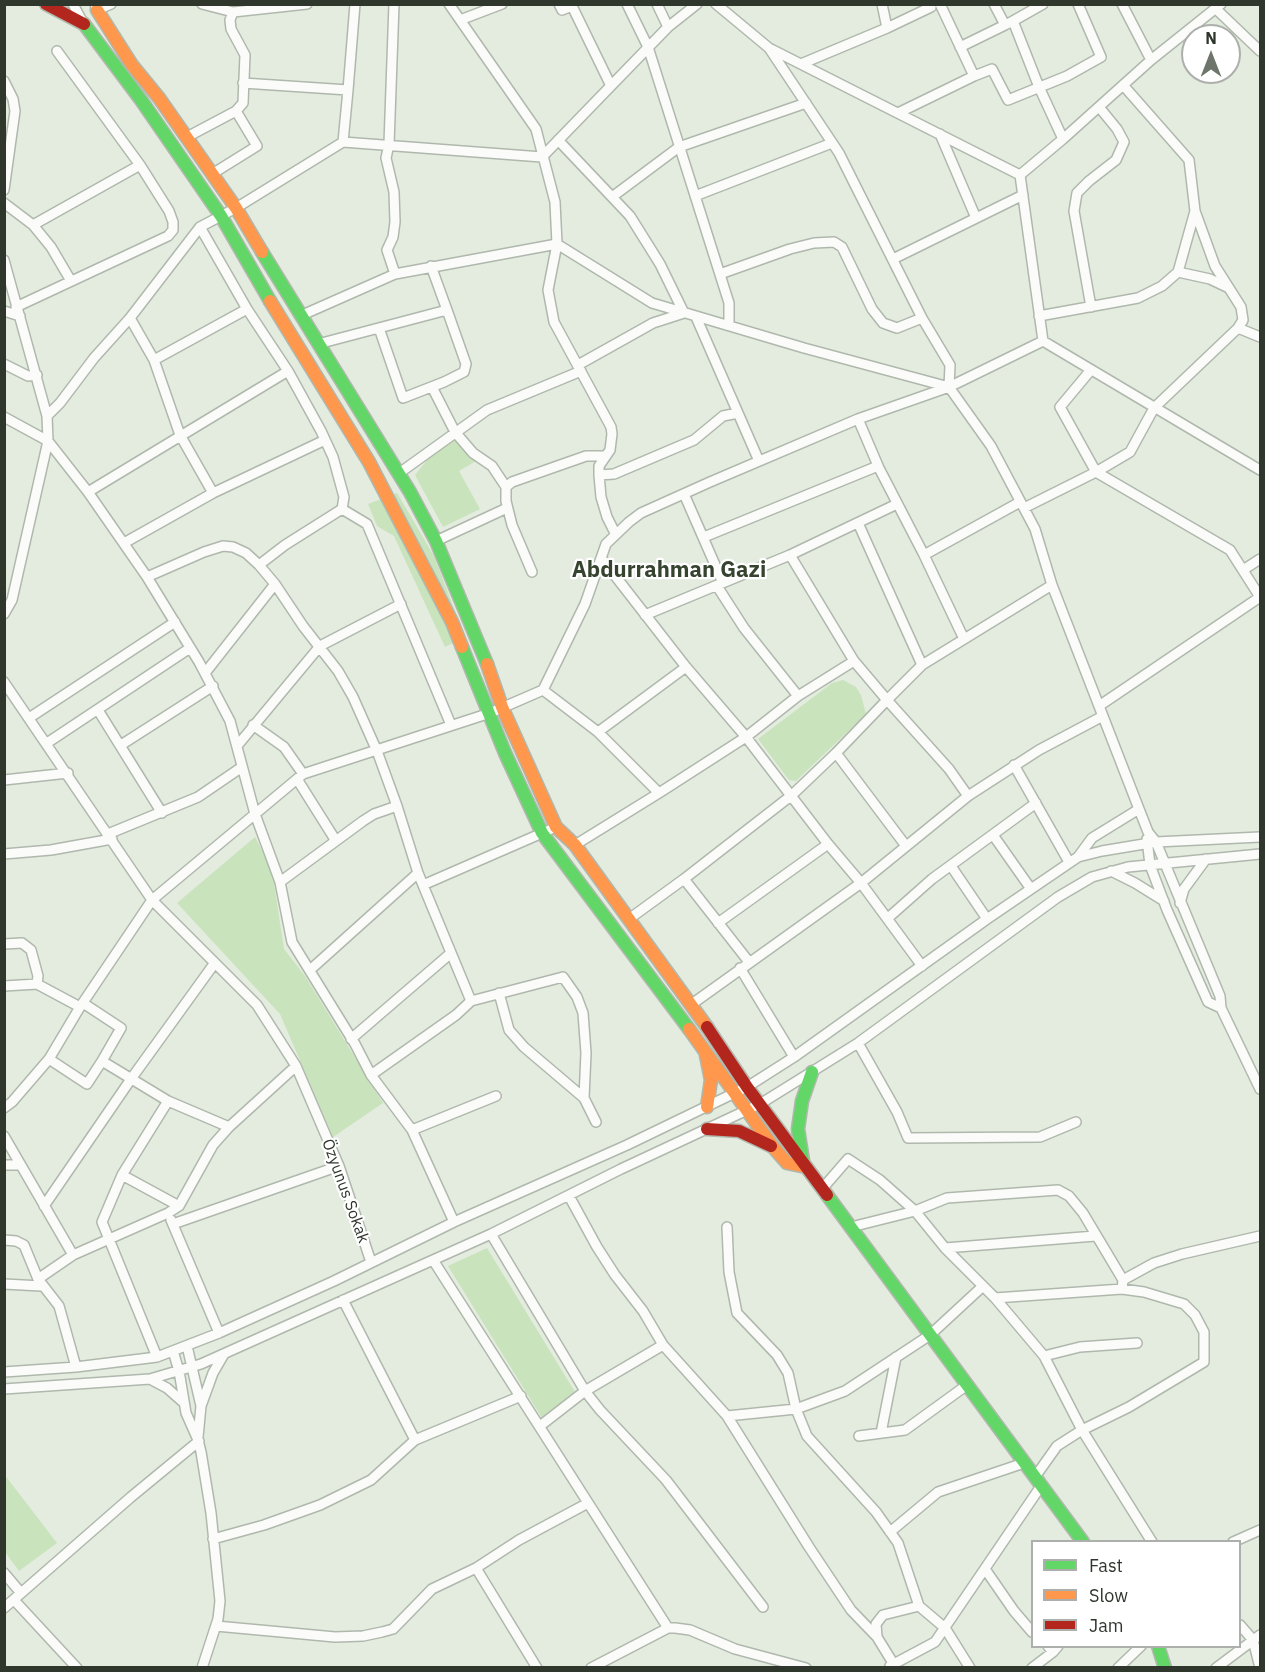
<!DOCTYPE html>
<meta charset="utf-8">
<style>
body{margin:0}
#map{position:relative;width:1265px;height:1672px;overflow:hidden;background:#e3ecdf;font-family:"IBM Plex Sans",sans-serif}
canvas{display:block}
.frame{position:absolute;inset:0;border:6px solid #2f362c;pointer-events:none}
.legend{position:absolute;left:1031px;top:1540px;width:210px;height:108px;box-sizing:border-box;background:#fff;border:2px solid #acafab;margin:0;padding:8px 10px;list-style:none;font-size:18px;color:#2f362c}
.legend li{display:flex;align-items:center;gap:12px;height:30px}
.legend b{width:30px;border:2px solid #acafab}
.north{position:absolute;left:1181px;top:24px;width:60px;height:60px;box-sizing:border-box;background:#fff;border:2px solid #acafab;border-radius:50%;rotate:0deg;font-size:16px;font-weight:700;line-height:24px;text-align:center;color:#2f362c}
.north::after{content:'';display:block;margin:auto;width:21px;height:27px;background:#6e766b;clip-path:polygon(50% 0,100% 100%,50% 72%,0 100%)}
</style>
<div id="map">
<canvas width="1265" height="1672"></canvas>
<div class="frame"></div>
<ul class="legend">
<li><b style="height:8px;background:#63d668"></b>Fast</li>
<li><b style="height:8px;background:#ff974d"></b>Slow</li>
<li><b style="height:8px;background:#b3261e"></b>Jam</li>
</ul>
<div class="north">N</div>
</div>
<script>
const g = document.querySelector('canvas').getContext('2d');
g.lineJoin = 'round';
function fill(path, color) { g.fillStyle = color; g.fill(path, 'evenodd'); }
const poly = rows => new Path2D(rows.map(r => 'M' + r).join(''));
function strokePath(path, color, width, dash) { g.strokeStyle = color; g.lineWidth = width; g.lineCap = dash ? 'butt' : 'round'; g.setLineDash(dash || []); g.stroke(path); }
function drawText(font, color, halo, rows, align = 'center') {
  g.font = font + ' "IBM Plex Sans",sans-serif'; g.lineWidth = 4.5; g.setLineDash([]); g.textBaseline = 'middle'; g.strokeStyle = halo; g.fillStyle = color; for (const [text, x, y, turn = 0] of rows) {
    g.save(); g.translate(x, y); g.rotate((+turn || 0) * Math.PI / 180); g.textAlign = isNaN(turn) ? turn : align; if (halo) g.strokeText(text, 0, 0); g.fillText(text, 0, 0); g.restore();
  }
}
fill(poly([
 [456,439,476,461,459,471,480,509,443,527,415,475,428,459],
 [397,493,434,556,465,637,445,647,394,536,377,526,368,504],
 [843,680,856,687,861,695,866,714,796,781,789,780,758,739,832,683],
 [255,837,272,870,284,949,305,976,383,1103,333,1137,280,1014,177,903],
 [487,1248,575,1392,542,1418,448,1266],
 [4,1474,57,1543,19,1571,5,1552]
]), '#c9e3bc');
const street = poly([
 [73,4,82,21],
 [95,4,97,10,111,4],
 [202,4,233,12,307,4],
 [394,4,389,144,386,158,394,192,395,222,393,237,387,250,395,274],
 [449,4,536,129,555,202,557,244,548,290,554,322,611,427,612,434,610,450,599,466,599,475,601,497,607,517,615,533],
 [559,4,562,10,572,6,611,86],
 [627,4,648,47,729,303,729,325],
 [657,4,668,27],
 [994,4,1005,25,1013,21,1039,87,1063,139],
 [1122,4,1151,60],
 [1216,9,1260,51],
 [460,20,502,4],
 [1013,21,1043,4],
 [887,28,931,7,930,4],
 [960,47,1005,25],
 [771,49,1020,175,1043,341,1260,470],
 [801,64,887,28,882,4],
 [974,76,992,69,1008,100,1067,76,1101,57,1078,4],
 [4,81,13,99,15,111,4,190],
 [243,83,348,90,355,4],
 [898,113,974,76,940,4],
 [940,134,976,218],
 [187,137,236,111,243,103,245,55,231,29,230,20,233,12],
 [558,140,630,216,660,264,684,313,653,323,578,365],
 [343,142,348,90],
 [212,174,257,146,236,111],
 [1020,175,1063,139,1151,60,1221,4],
 [695,196,832,143],
 [612,197,679,147,806,103],
 [4,203,33,225,51,247,71,281],
 [1195,211,1215,266,1241,307,1243,320,1238,328],
 [33,225,140,165],
 [200,227,236,208,343,142,542,157,668,27,697,4],
 [893,259,1023,195],
 [4,260,47,416,48,441,12,600,4,614],
 [1178,272,1210,279,1229,288],
 [720,274,790,249,814,243,834,242,842,247,872,309,883,323,897,328,922,318],
 [16,307,168,236,173,230,173,222,169,211,140,165,57,51],
 [1091,307,1074,211,1077,193,1089,181,1116,160,1124,142,1117,129,1099,107],
 [4,311,20,316],
 [300,316,395,274,557,244,652,303,804,348,949,387,991,446,1035,529,1052,585,1139,809,1092,838,1078,857],
 [1039,316,1138,298,1162,286,1178,272,1195,211,1189,160,1123,85],
 [696,317,759,461],
 [130,318,154,360,180,435,213,493],
 [379,328,403,398,444,382,464,372,466,364,447,310],
 [318,344,447,310,431,266],
 [154,360,247,309],
 [4,364,28,376,37,375],
 [1090,371,1060,407,1096,472,1230,550,1260,597],
 [432,387,455,432,473,453,492,466,506,487],
 [949,387,1043,341],
 [47,416,60,403,94,358,130,318,200,227,247,309,288,371,321,431,333,457,344,497,342,509,367,524,451,725],
 [4,417,48,441,88,492,147,577,199,662,230,721,255,814,280,882,292,942,355,1044,371,1075,412,1130,454,1222],
 [858,419,879,468,924,555],
 [398,474,487,410,581,371],
 [599,475,614,474,694,440,723,416,738,413],
 [88,492,288,371],
 [684,494,723,583],
 [897,504,790,555,854,661,887,700,922,665,1052,585],
 [1024,508,1096,472,1130,452,1154,408,1238,328,1260,337],
 [858,523,922,665],
 [704,537,878,466],
 [436,541,507,508],
 [124,543,213,493,325,440],
 [602,559,686,667,746,737,828,844,861,883,922,966],
 [259,565,285,545,342,509],
 [1243,570,1260,559],
 [532,572,512,525,506,501,506,487,512,482,586,456,604,456],
 [147,577,204,552,223,546,233,547,246,553,259,565,275,584,303,626,338,671,353,697,377,751,397,806,418,873,471,1001],
 [717,586,744,628,798,696],
 [645,615,790,555],
 [964,639,924,555,1020,502],
 [205,673,275,584],
 [4,682,152,900,257,1005,296,1066,339,1166,371,1262],
 [543,690,598,732,659,793,746,737,798,696,854,661],
 [1099,706,1260,597],
 [98,710,162,813],
 [29,718,175,622],
 [253,725,284,747,303,774],
 [598,732,686,667],
 [47,743,190,648],
 [121,745,213,686],
 [237,746,320,646,401,604],
 [836,753,906,846],
 [1014,765,1069,862],
 [297,779,336,841],
 [4,780,68,773],
 [1139,809,1148,832,1156,842,1220,996,1221,1008,1260,1089],
 [108,834,198,797,242,767],
 [993,835,1031,889],
 [1147,839,1150,865,1167,910,1208,1002,1221,1008],
 [575,845,659,793],
 [4,854,51,850,112,839],
 [951,866,987,919],
 [1111,871,1135,883,1164,901],
 [684,879,749,962],
 [280,882,363,821,374,814,397,806],
 [423,885,556,827],
 [1180,903,1184,889,1206,859],
 [888,918,932,879,1036,803],
 [629,919,684,879,792,795,836,753,887,700,949,769,968,796],
 [718,923,828,844],
 [4,944,22,943,31,950,38,976,37,984],
 [740,968,794,1057],
 [310,970,418,873],
 [4,986,37,984,80,1007],
 [499,993,509,1030,524,1047,584,1098],
 [692,1004,861,883,968,796,1039,750,1103,716],
 [351,1039,451,953],
 [858,1043,897,1112,908,1138,1040,1137,1076,1122],
 [49,1059,87,1084,102,1061,121,1028,83,1003],
 [102,1061,168,1101,229,1127],
 [371,1075,456,1015,471,1001,563,977,577,997,583,1013,586,1053,584,1098,596,1122],
 [4,1108,12,1102,49,1059,80,1007,152,900,303,774,490,713,543,690,585,604,606,544,629,522,641,513,710,482,858,419,949,387,950,365,922,318,839,153,769,48,716,4],
 [412,1130,496,1096],
 [4,1136,73,1255,38,1279],
 [4,1165,20,1165],
 [122,1175,179,1206],
 [822,1189,848,1159,880,1180,915,1211,945,1248,995,1298,1044,1356,1082,1430,1152,1542],
 [569,1196,597,1247,615,1275,643,1311,663,1345,727,1416,809,1547,851,1610,877,1637],
 [44,1206,131,1079,214,964],
 [171,1220,219,1333],
 [173,1224,339,1166],
 [727,1227,729,1272,737,1313,777,1355,788,1373,796,1409,807,1436,876,1512,898,1543,919,1606,883,1615,876,1624,877,1637,893,1663],
 [851,1227,915,1211,947,1198,1058,1190,1069,1196,1083,1213,1123,1280,1122,1289],
 [491,1234,585,1391,540,1426],
 [4,1240,16,1241,24,1245,38,1279,59,1306,76,1367],
 [945,1248,1095,1236],
 [73,1255,168,1213,179,1206,213,1145,229,1127,296,1066],
 [433,1260,668,1628],
 [1123,1280,1154,1263,1182,1254,1260,1236],
 [4,1284,41,1286],
 [995,1298,1122,1289,1144,1292,1184,1304,1195,1315,1204,1332,1204,1362,1129,1407,1082,1430,1057,1446,1035,1477],
 [343,1300,415,1440],
 [663,1345,585,1391,600,1410,666,1480,763,1607],
 [187,1346,201,1406,198,1437],
 [173,1351,179,1371,186,1413,198,1440,201,1452,211,1513,220,1601,218,1619,202,1668],
 [1044,1356,1080,1347,1137,1343],
 [157,1357,102,1222,122,1175,168,1101],
 [4,1372,76,1367,157,1357,219,1333,334,1281,454,1222,627,1145,747,1087,794,1057,987,919,1078,857,1102,851,1156,842,1260,837],
 [150,1379,167,1388,184,1403],
 [4,1389,150,1379,201,1364,491,1234,621,1169,760,1104,858,1043,1058,897,1092,877,1128,867,1260,854],
 [201,1406,213,1373,224,1354],
 [727,1416,796,1409,845,1391,930,1335,983,1286],
 [881,1433,896,1357],
 [859,1436,905,1430,967,1385],
 [890,1532,938,1492,1024,1463],
 [213,1539,264,1525,320,1505,371,1480,415,1440,521,1396],
 [1233,1542,1260,1530],
 [476,1568,537,1668],
 [985,1569,1014,1611,1032,1632],
 [4,1573,21,1593],
 [14,1600,77,1668],
 [919,1606,945,1628,970,1668],
 [4,1608,131,1497,199,1441],
 [1240,1625,1253,1640,1260,1668],
 [216,1626,335,1637,363,1636,382,1632,393,1629,432,1589,476,1568,519,1540,588,1503],
 [1048,1646,1053,1652,1058,1646],
 [890,1666,935,1642,1041,1486],
 [591,1668,668,1628,675,1628,690,1630,735,1649,806,1668],
 [1032,1668,1053,1652],
 [1118,1668,1141,1646],
 [1216,1668,1260,1635]
]);
const fast = poly([
 [84,24,141,100,221,216,270,301],
 [262,252,410,492,436,541,487,664],
 [462,647,505,753,542,833,689,1029],
 [803,1161,798,1129,802,1101,812,1072],
 [827,1195,1083,1542],
 [1158,1646,1165,1668]
]);
const slow = poly([
 [97,10,132,65,159,98,236,208,262,252],
 [270,301,369,462,452,622,462,647],
 [487,664,502,707,556,827,575,845,707,1027],
 [689,1029,773,1147,787,1163,806,1167],
 [706,1055,711,1080,707,1107]
]);
const jam = poly([
 [46,4,84,24],
 [707,1027,747,1087,827,1195],
 [707,1129,739,1131,771,1146]
]);
strokePath(street, '#b0b8ad', 12);
strokePath(fast, '#b0b8ad', 15);
strokePath(slow, '#b0b8ad', 15);
strokePath(jam, '#b0b8ad', 15);
strokePath(street, '#fbfcfa', 9);
strokePath(fast, '#63d668', 12);
strokePath(slow, '#ff974d', 12);
strokePath(jam, '#b3261e', 12);
drawText('16px', '#2f362c', '#fff', [
 ["Özyunus Sokak",345,1191,70]
]);
drawText('bold 22px', '#36432f', '#fff', [
 ["Abdurrahman Gazi",669,571]
]);
</script>
